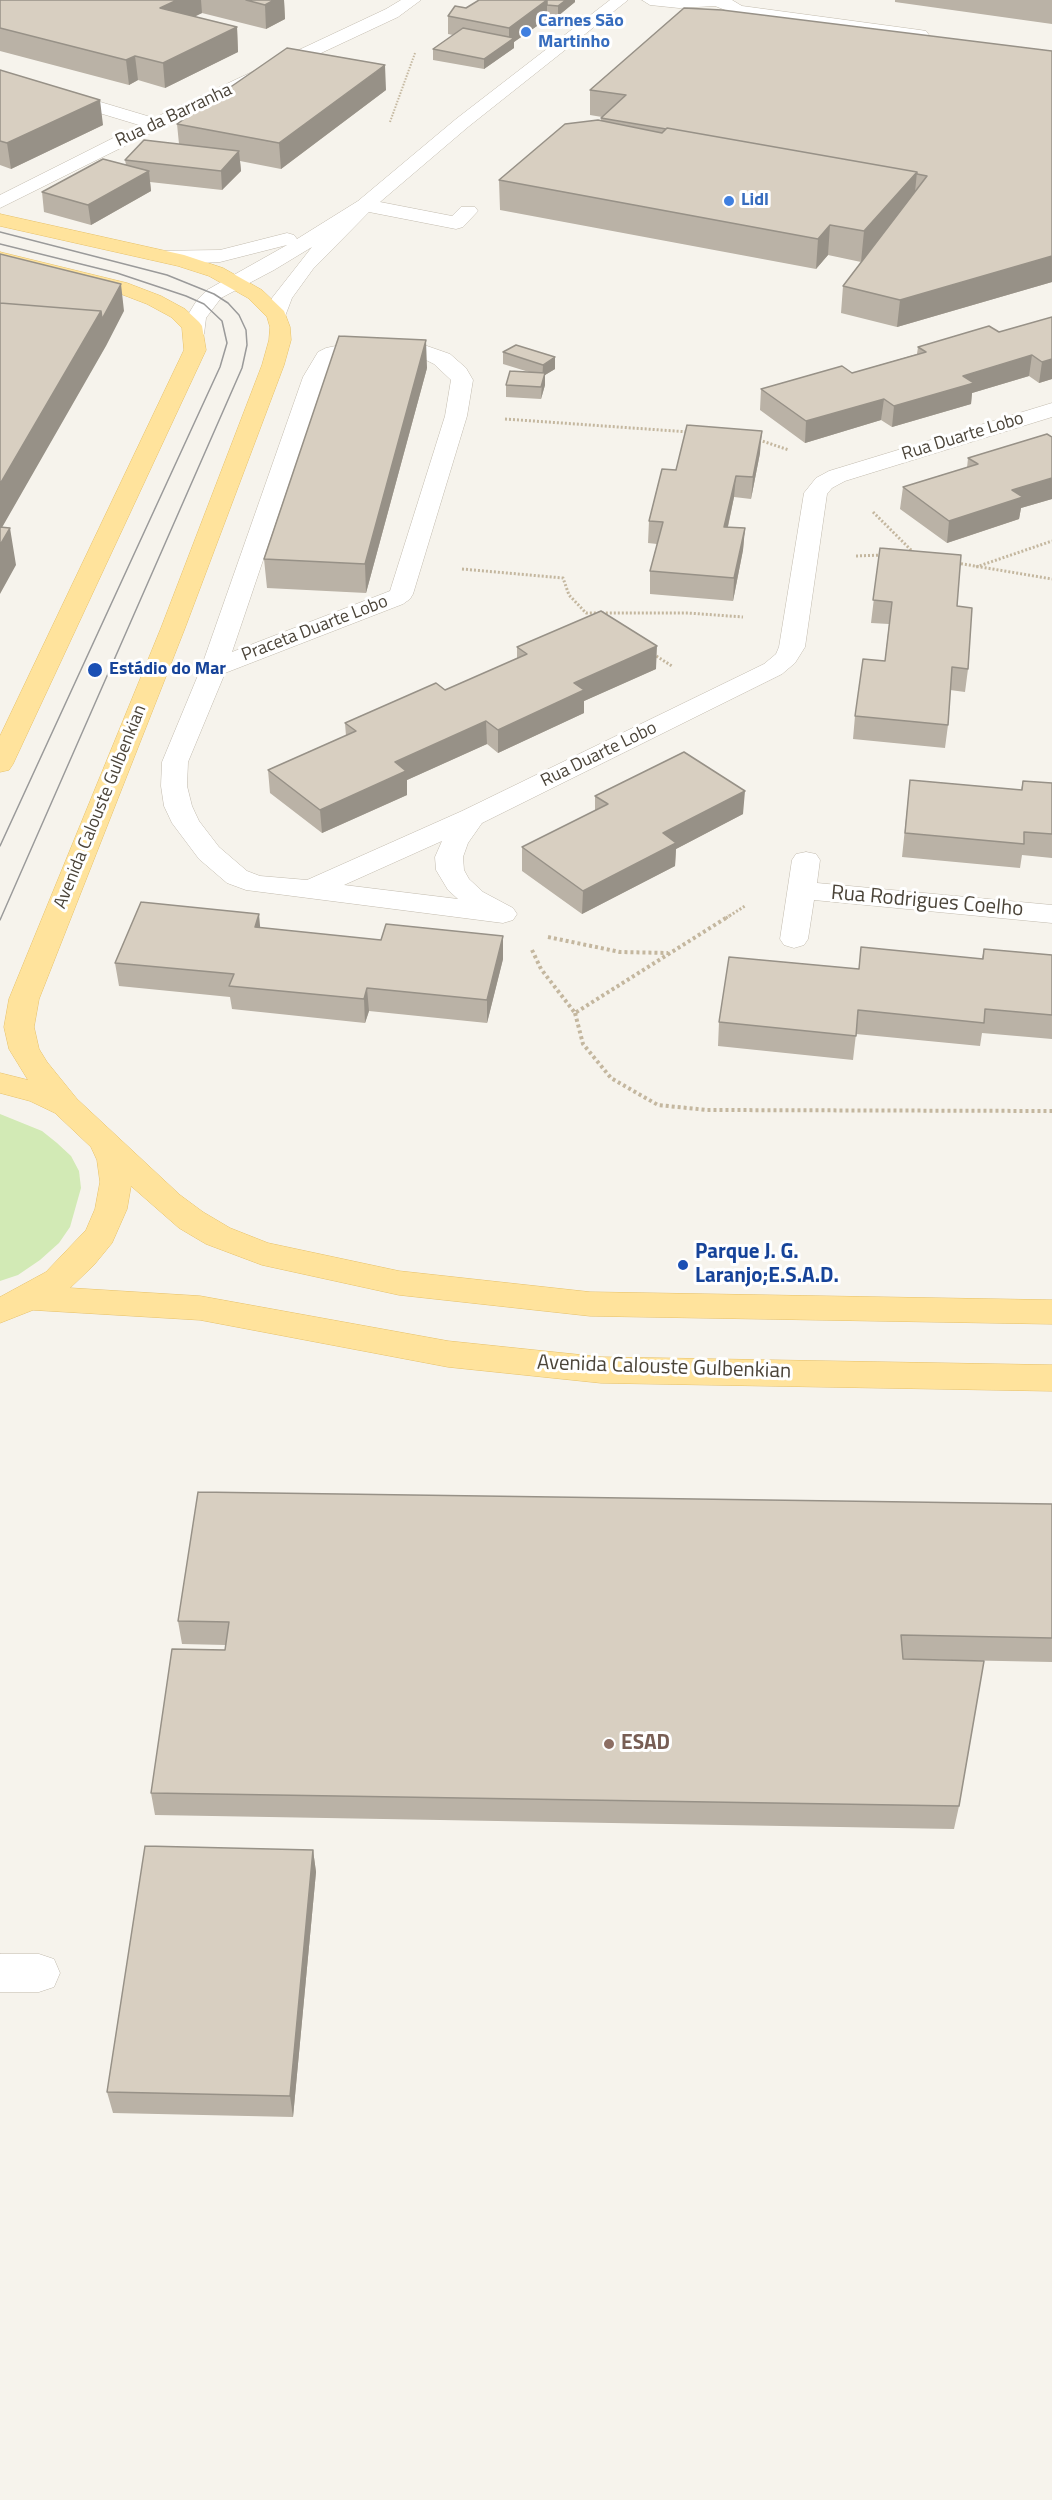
<!DOCTYPE html>
<meta charset="utf-8">
<style>
body{margin:0}
canvas{display:block;background:#f6f3ec}
</style>
<canvas width="1052" height="2500"></canvas>
<script>
const g = document.querySelector('canvas').getContext('2d');
g.lineJoin = 'round';
function fill(path, color) { g.fillStyle = color; g.fill(path, 'evenodd'); }
const poly = rows => new Path2D(rows.map(r => 'M' + r).join(''));
function strokePath(path, color, width, dash) { g.strokeStyle = color; g.lineWidth = width; g.lineCap = dash ? 'butt' : 'round'; g.setLineDash(dash || []); g.stroke(path); }
function drawText(font, color, halo, rows, align = 'center') {
  g.font = font + ' "Titillium Web",sans-serif'; g.lineWidth = 6; g.setLineDash([]); g.textBaseline = 'middle'; g.strokeStyle = halo; g.fillStyle = color; for (const [text, x, y, turn = 0] of rows) {
    g.save(); g.translate(x, y); g.rotate((+turn || 0) * Math.PI / 180); g.textAlign = isNaN(turn) ? turn : align; if (halo) g.strokeText(text, 0, 0); g.fillText(text, 0, 0); g.restore();
  }
}
fill(poly([
 [0,1114,42,1131,57,1143,71,1156,79,1171,81,1188,70,1227,59,1243,40,1260,18,1275,0,1281]
]), '#d2eab5');
const minor = poly([
 [401,0,421,0,398,17,161,128,0,208,0,195,139,125,0,83,0,72,154,118,386,9,401,0],
 [610,0,628,0,468,127,380,202,452,216,461,207,475,207,478,211,463,227,456,229,369,212,313,269,292,298,284,319,277,321,270,319,267,315,272,298,312,247,274,270,221,298,206,318,204,334,201,338,194,340,187,338,184,334,186,318,197,300,207,290,287,245,220,262,182,264,148,259,145,255,148,251,220,250,287,233,294,235,297,239,358,201,456,119,610,0],
 [642,0,732,0,742,6,920,30,926,31,929,35,926,39,920,40,738,15,715,6,679,8,650,5,642,0],
 [364,340,427,346,450,354,466,368,473,380,467,416,413,594,410,599,403,604,225,673,188,762,187,786,192,806,199,821,219,847,247,871,260,876,307,880,462,811,764,664,776,654,779,647,804,493,816,478,829,471,1052,403,1052,417,845,481,832,488,827,494,805,647,795,663,782,674,482,823,468,843,463,857,464,870,469,879,483,892,513,908,517,914,513,920,503,923,246,890,227,883,199,859,172,823,164,806,161,786,162,762,201,668,303,377,318,352,326,348,364,340],
 [364,352,422,358,434,364,451,380,445,416,390,591,232,652,325,377,334,361,340,357,364,352],
 [442,841,435,857,436,870,448,890,458,899,344,885,442,841],
 [806,852,816,854,820,860,817,883,1052,905,1052,923,814,900,808,939,804,945,794,948,784,945,780,939,792,860,796,854,806,852],
 [0,1954,39,1954,54,1959,60,1973,54,1987,39,1992,0,1992,0,1954]
]);
const major = poly([
 [0,214,184,255,223,268,262,290,284,311,290,327,291,340,284,365,185,628,39,999,34,1027,39,1049,47,1062,77,1099,180,1195,203,1212,230,1228,268,1243,399,1271,590,1292,1052,1300,1052,1324,590,1316,399,1295,262,1265,206,1244,179,1228,131,1186,127,1209,112,1243,94,1265,70,1288,200,1296,448,1341,601,1357,1052,1365,1052,1391,601,1383,448,1367,200,1320,33,1310,0,1323,0,1297,46,1272,86,1230,95,1209,100,1182,97,1160,91,1147,55,1113,30,1101,0,1093,0,1073,28,1080,9,1049,4,1027,9,999,161,628,262,365,269,340,270,327,267,317,248,298,209,276,178,266,0,226,0,214],
 [0,252,127,283,161,296,185,309,199,322,202,326,206,350,13,764,9,770,0,772,0,736,184,350,182,328,171,317,147,304,113,291,0,264,0,252]
]);
strokePath(minor, '#c2bbae', 1);
strokePath(major, '#e6c16a', 1);
strokePath(poly([
 [390,122,415,53]
]), '#c4b79f', 2, [1.5, 1.5]);
strokePath(poly([
 [505,419,689,432],
 [759,440,789,450],
 [873,512,915,554],
 [856,556,882,555],
 [957,563,1052,579],
 [976,567,1052,541],
 [462,569,563,578,569,595,586,613,688,613,743,617],
 [653,654,672,666],
 [726,918,745,906]
]), '#c4b79f', 3, [2, 2]);
strokePath(poly([
 [548,937,620,952,668,953],
 [532,950,541,969,575,1013,729,916],
 [575,1013,583,1044,611,1078,658,1105,707,1110,1052,1111]
]), '#c4b79f', 4, [3, 3]);
fill(minor, '#fff');
fill(major, '#ffe39c');
strokePath(poly([
 [0,232,167,275,214,294,228,303,239,315,246,330,247,345,242,368,0,920],
 [0,244,117,273,186,296,204,304,222,321,227,343,220,367,0,846]
]), '#9a9a9a', 1.5);
fill(poly([
 [0,0,284,0,285,19,266,29,202,13,194,17,237,27,238,52,165,88,138,80,129,85,0,51],
 [479,0,575,0,575,2,558,16,547,15,547,19,514,42,514,48,484,69,433,60,433,49,453,35,448,34,448,16,466,8],
 [895,0,1052,0,1052,24,895,2],
 [1052,51,1052,282,897,327,841,313,843,286,866,256,861,262,828,255,816,269,500,210,499,180,601,121,601,118,602,117,590,115,590,90],
 [0,70,103,125,11,169,0,165],
 [386,90,281,169,240,161,241,171,222,190,150,182,151,191,91,225,44,212,42,192,126,165,125,160,179,144,177,124],
 [1052,317,1052,379,1039,383,1029,376,972,393,971,404,892,427,881,420,805,443,760,410,761,389,852,373,917,354,918,347,999,332],
 [503,352,555,369,545,375,545,385,541,399,506,397,506,385,529,372,503,364],
 [427,368,366,593,267,588,264,559],
 [1052,437,1052,499,1021,508,1019,519,947,543,900,509,903,487,967,468,968,458],
 [760,453,751,499,734,497,728,527,745,528,743,550,733,601,650,594,650,571,657,544,648,543,649,521,676,470],
 [880,548,957,606,968,669,965,692,950,690,948,725,945,748,853,739,855,716,885,661,889,624,871,623],
 [517,647,656,669,584,701,584,713,498,753,487,744,407,780,407,795,322,833,270,793,268,770,346,736,345,723,445,690,517,659],
 [910,780,1021,790,1023,781,1052,783,1052,858,1022,855,1020,868,902,857],
 [595,796,743,814,676,849,675,866,582,914,522,871,522,847,595,811],
 [261,928,503,959,487,1023,369,1011,365,1023,232,1009,230,997,119,986,115,963],
 [984,949,1052,955,1052,1039,982,1033,980,1046,856,1034,853,1060,718,1046,719,1022,858,969,982,958],
 [1052,1504,1052,1662,903,1659,959,1806,954,1829,155,1815,151,1793,225,1650,226,1645,182,1644,178,1621],
 [313,1850,316,1872,293,2117,113,2113,107,2092]
]), '#bab2a6');
fill(poly([
 [177,0,201,0,202,13,162,32,160,8],
 [274,0,284,0,285,19,266,29,265,5],
 [547,0,547,19,514,42,514,48,484,69,484,59,509,41,509,28],
 [566,0,575,0,575,2,558,16,558,6],
 [237,27,238,52,165,88,163,63],
 [135,56,138,80,129,85,126,60],
 [385,65,386,90,281,169,279,143],
 [100,100,103,125,11,169,7,143],
 [239,151,241,171,222,190,221,171],
 [149,171,151,191,91,225,88,205],
 [917,172,914,202,861,262,864,231],
 [830,225,828,255,816,269,818,239],
 [1052,256,1052,282,897,327,900,300],
 [121,284,124,311,106,346,0,531,0,484,101,311],
 [426,340,427,368,366,593,365,564],
 [1032,355,1029,376,972,393,971,404,892,427,894,406,963,376],
 [555,357,555,369,545,375,545,385,541,399,543,365],
 [1052,359,1052,379,1039,383,1042,362],
 [884,399,881,420,805,443,806,421],
 [762,431,760,453,751,499,753,477],
 [736,476,734,497,723,549,724,527],
 [1052,478,1052,499,1021,508,1019,519,947,543,949,521,1012,490],
 [10,528,16,565,0,594,0,545],
 [745,528,743,550,733,601,734,578],
 [657,646,656,669,584,701,584,713,498,753,498,730,574,683],
 [486,721,487,744,407,780,407,795,322,833,320,810,395,762],
 [745,791,743,814,676,849,675,866,582,914,583,891,663,833],
 [259,914,261,937,255,927],
 [503,936,503,959,487,1023,487,1000],
 [367,988,369,1011,365,1023,364,999],
 [313,1850,316,1872,293,2117,290,2096]
]), '#979187');
const building = poly([
 [0,0,177,0,160,8,237,27,163,63,135,56,126,60,0,28,0,0],
 [246,0,274,0,265,5,246,0],
 [479,0,547,0,509,28,448,16,455,6,466,8,479,0],
 [545,0,566,0,558,6,547,5,547,0,545,0],
 [684,8,722,10,1052,51,1052,256,900,300,843,286,927,176,917,174,917,172,667,128,666,129,601,118,626,95,590,90,684,8],
 [463,28,514,38,484,59,433,49,463,28],
 [287,48,385,65,279,143,177,124,287,48],
 [0,70,100,100,7,143,0,141,0,70],
 [598,120,662,133,667,128,917,172,864,231,830,225,818,239,499,180,565,124,598,120],
 [144,140,239,151,221,171,125,160,144,140],
 [103,159,149,171,88,205,42,192,103,159],
 [0,254,121,284,102,319,101,311,0,303,0,254],
 [0,303,101,311,0,484,0,303],
 [1052,317,1052,359,1042,362,1032,355,963,376,974,383,894,406,884,399,806,421,761,389,842,366,852,373,926,352,918,347,989,326,999,332,1052,317],
 [339,336,426,340,365,564,264,559,339,336],
 [516,345,555,357,543,365,503,352,516,345],
 [510,371,545,373,541,387,506,385,510,371],
 [687,425,762,431,753,477,736,476,724,527,745,528,734,578,650,571,663,522,649,521,662,469,676,470,687,425],
 [1047,434,1052,437,1052,478,1012,490,1023,497,949,521,903,487,978,464,968,458,1047,434],
 [0,527,10,528,0,545,0,527],
 [880,548,961,555,957,606,972,608,968,669,952,667,948,725,855,716,863,659,885,661,892,602,873,600,880,548],
 [601,611,657,646,574,683,584,690,498,730,486,721,395,762,406,771,320,810,268,770,356,731,345,723,436,683,445,690,527,654,517,647,601,611],
 [684,752,745,791,663,833,676,843,583,891,522,847,608,804,595,796,684,752],
 [910,780,1022,790,1023,781,1052,783,1052,834,1024,832,1024,844,905,833,910,780],
 [141,902,259,914,255,927,381,940,386,924,503,936,487,1000,367,988,364,999,229,986,234,974,115,963,141,902],
 [861,947,983,959,984,949,1052,955,1052,1015,985,1009,984,1023,858,1010,856,1036,719,1022,729,957,859,969,861,947],
 [198,1492,1052,1504,1052,1638,901,1635,903,1659,984,1661,959,1806,151,1793,172,1649,225,1650,229,1622,178,1621,198,1492],
 [145,1846,313,1850,290,2096,107,2092,145,1846]
]);
fill(building, '#d8cfc1');
strokePath(building, '#979187', 1.5);
for (const [x, y, r, color] of [
 [526,32,6,"#3f7fe0"],
 [729,201,6,"#3f7fe0"],
 [95,670,8,"#1a4fb4"],
 [683,1265,6,"#1a4fb4"],
 [609,1744,6,"#8d6e63"]
]) { const dot = new Path2D(); dot.arc(x, y, r, 0, 2 * Math.PI); g.fillStyle = color; g.fill(dot); strokePath(dot, '#fff', 2); }
drawText('bold 18px', '#366cbe', '#fff', [
 ["Carnes São",538,22],
 ["Martinho",538,43],
 ["Lidl",741,201]
], 'left');
drawText('18px', '#4b4439', '#fff', [
 ["Rua da Barranha",174,116,-25],
 ["Rua Duarte Lobo",963,437,-17],
 ["Praceta Duarte Lobo",315,629,-21],
 ["Rua Duarte Lobo",599,755,-26],
 ["Avenida Calouste Gulbenkian",101,807,-68]
]);
drawText('bold 18px', '#164399', '#fff', [
 ["Estádio do Mar",109,670]
], 'left');
drawText('21px', '#4b4439', '#fff', [
 ["Rua Rodrigues Coelho",927,902,5],
 ["Avenida Calouste Gulbenkian",664,1368,2]
]);
drawText('bold 21px', '#164399', '#fff', [
 ["Parque J. G.",695,1253],
 ["Laranjo;E.S.A.D.",695,1277]
], 'left');
drawText('bold 21px', '#785e54', '#fff', [
 ["ESAD",621,1744]
], 'left');
</script>
